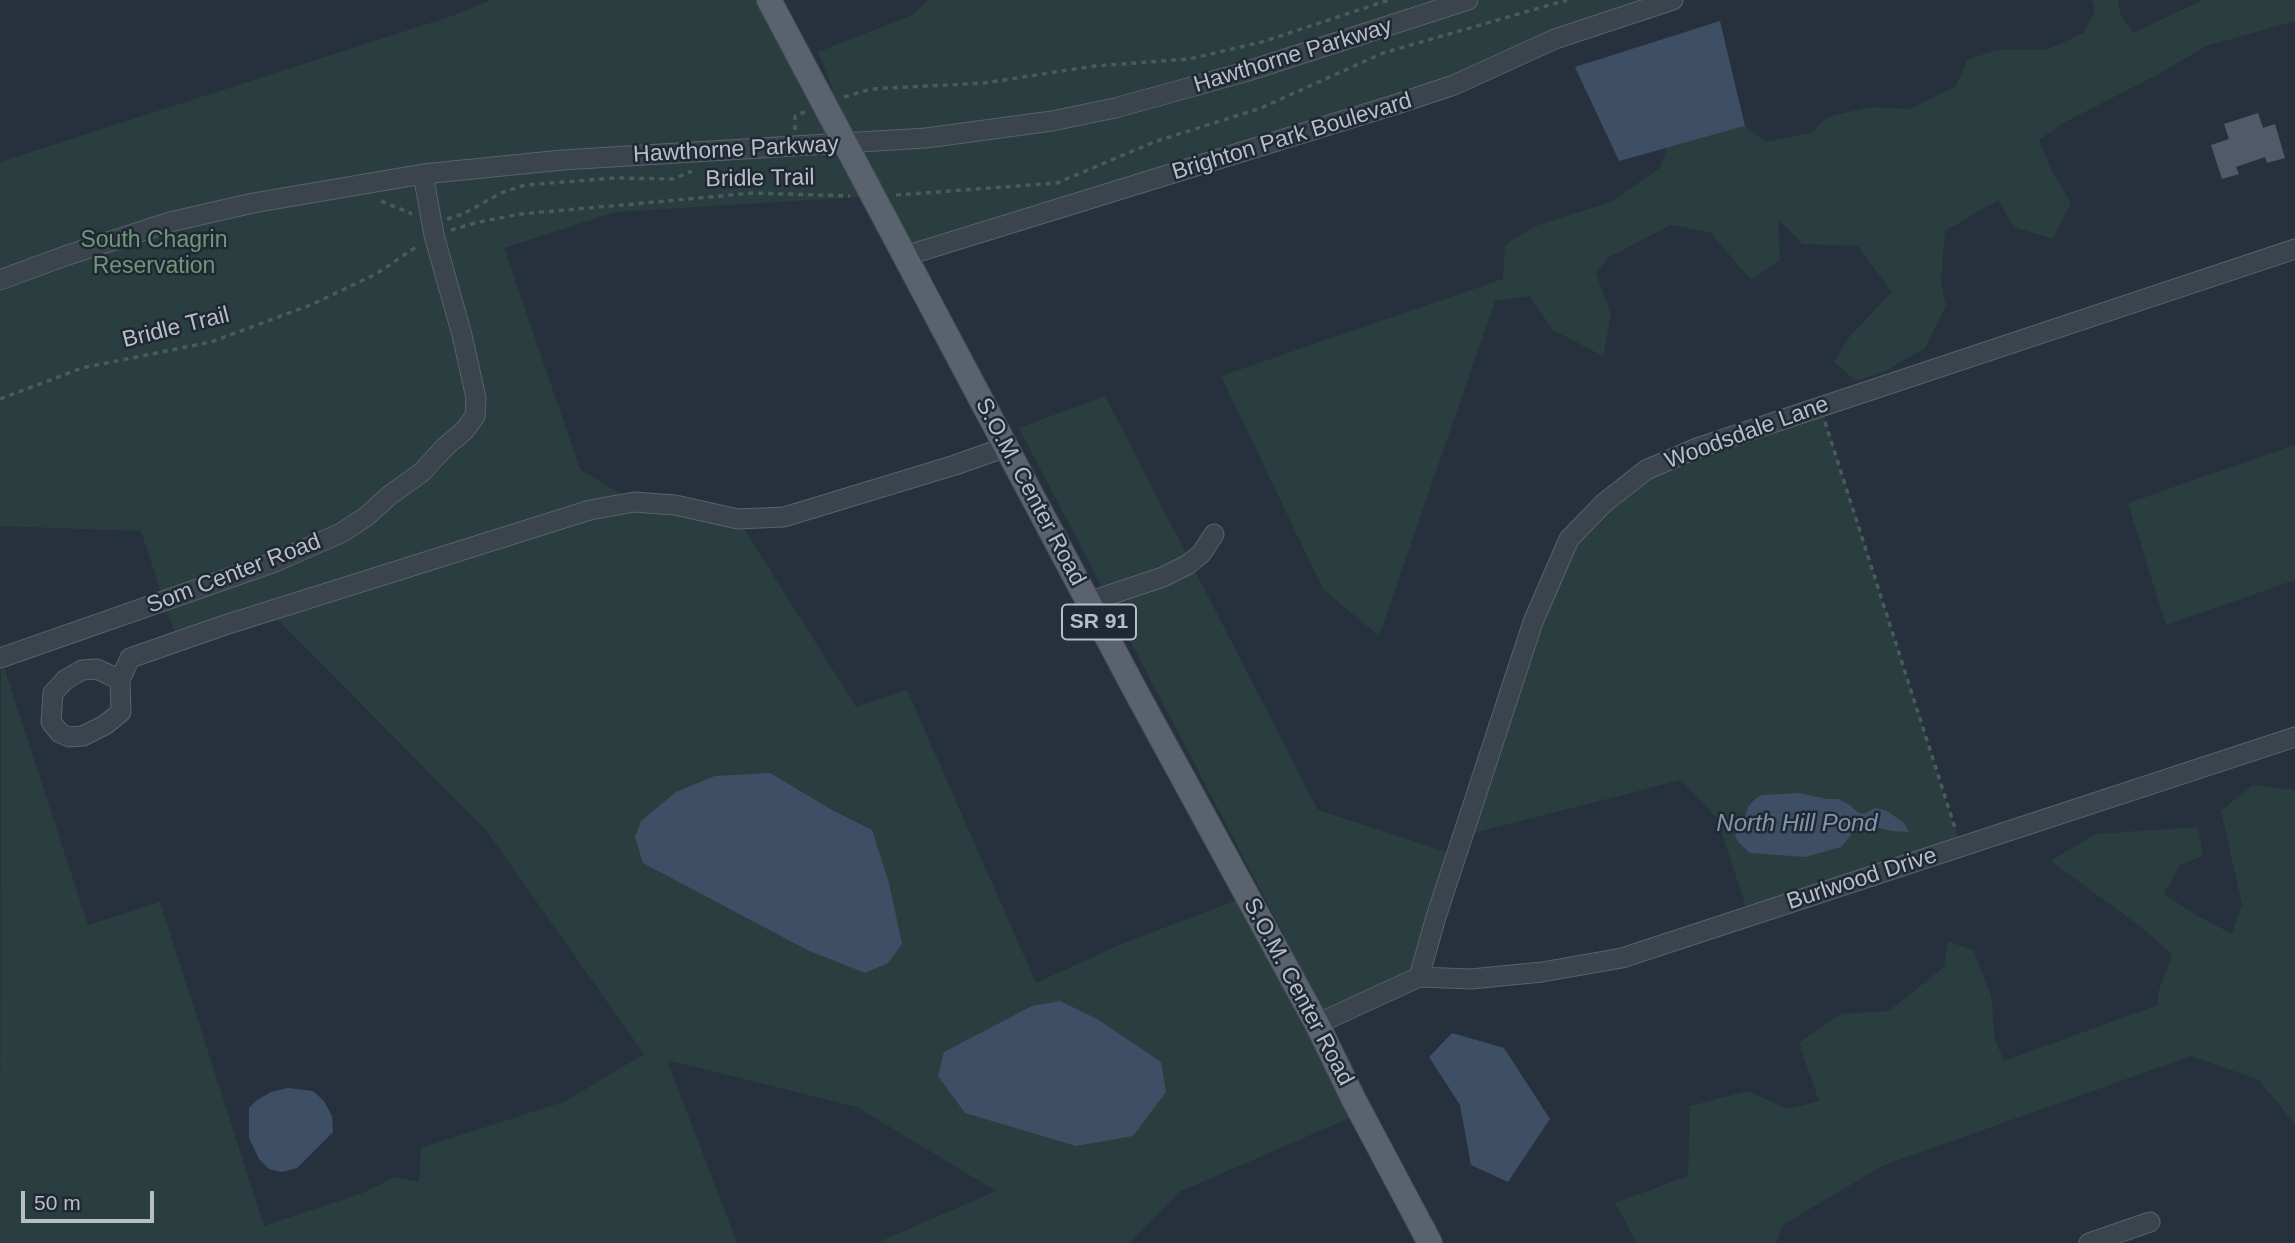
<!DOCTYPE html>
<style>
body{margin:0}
#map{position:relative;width:2295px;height:1243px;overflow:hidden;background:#27313d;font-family:Helvetica,sans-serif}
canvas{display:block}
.scale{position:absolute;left:21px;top:1191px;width:133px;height:32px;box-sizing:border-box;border:4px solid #b7bec8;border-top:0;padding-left:9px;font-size:21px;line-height:24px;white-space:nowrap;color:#b7bec8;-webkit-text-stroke:5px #202833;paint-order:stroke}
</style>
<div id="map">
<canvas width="2295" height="1243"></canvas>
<div class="scale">50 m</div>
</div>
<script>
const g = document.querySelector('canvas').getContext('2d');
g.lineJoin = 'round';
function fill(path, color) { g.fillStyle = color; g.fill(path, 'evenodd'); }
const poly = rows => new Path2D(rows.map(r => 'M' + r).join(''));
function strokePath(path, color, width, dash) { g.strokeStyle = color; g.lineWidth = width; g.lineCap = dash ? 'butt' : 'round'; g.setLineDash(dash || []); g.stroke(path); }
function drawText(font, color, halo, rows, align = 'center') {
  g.font = font + ' Helvetica,sans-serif'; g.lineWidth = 5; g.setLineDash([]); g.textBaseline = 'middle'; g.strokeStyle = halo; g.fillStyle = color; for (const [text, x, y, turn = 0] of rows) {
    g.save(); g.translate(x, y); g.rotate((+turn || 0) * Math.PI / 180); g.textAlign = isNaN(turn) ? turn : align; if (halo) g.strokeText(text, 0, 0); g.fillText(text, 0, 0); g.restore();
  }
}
fill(poly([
 [491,0,769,0,820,93,833,89,818,52,912,15,929,0,1673,0,1454,85,905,256,875,198,859,197,616,212,504,248,580,469,634,502,738,519,856,707,907,690,1036,983,1124,943,1248,896,1361,1113,1179,1192,1130,1243,869,1243,879,1242,996,1191,857,1107,667,1060,737,1243,0,1243,1,658,88,925,160,902,264,1226,365,1192,395,1177,419,1182,421,1148,566,1101,644,1054,486,830,269,611,177,641,141,531,0,526,0,162,455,15],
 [832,810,872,830,865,973,809,951,643,862],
 [2092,0,2118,0,2120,14,2133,33,2203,0,2295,0,2295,21,2206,46,2155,76,2065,122,2039,140,2052,171,2071,203,2053,239,2014,227,1998,200,1945,231,1941,281,1946,306,1925,348,1886,371,1856,381,1834,362,1850,336,1892,292,1858,246,1803,244,1778,219,1780,260,1751,280,1710,232,1671,225,1609,257,1596,273,1611,315,1603,356,1553,330,1529,296,1495,301,1379,636,1323,589,1221,376,1503,279,1505,245,1535,226,1611,202,1660,168,1667,148,1745,126,1766,142,1811,133,1828,117,1870,107,1910,109,1956,86,1967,60,1997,50,2046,50,2084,33,2095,11],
 [1105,396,1318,810,1456,855,1419,977,1328,1019,1019,428],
 [1821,407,1961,847,1749,916,1717,818,1681,780,1462,836,1569,539,1646,470],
 [2295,445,2295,580,2166,625,2128,503],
 [2252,785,2295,790,2295,1124,2259,1080,2191,1056,1882,1166,1783,1225,1776,1243,1637,1243,1615,1203,1688,1176,1690,1106,1748,1091,1787,1109,1819,1101,1799,1043,1840,1014,1889,1011,1944,967,1948,941,1974,951,1991,996,1995,1040,2004,1061,2158,1005,2158,993,2172,954,2142,928,2051,861,2095,834,2198,827,2203,856,2180,865,2164,894,2198,916,2232,934,2242,904,2221,811]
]), '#2a3e3f');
fill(poly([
 [1720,21,1745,126,1619,161,1575,67],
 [770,773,832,810,872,830,889,883,902,944,888,963,865,973,809,951,643,863,635,837,641,821,676,792,715,776],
 [1799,793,1827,799,1838,799,1850,805,1857,812,1864,814,1875,808,1887,811,1904,823,1909,832,1892,831,1867,825,1856,829,1841,847,1805,857,1750,853,1739,843,1735,836,1744,822,1748,807,1756,798,1762,795],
 [1060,1001,1097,1019,1161,1062,1166,1092,1133,1136,1076,1146,965,1113,938,1076,944,1052,1032,1006],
 [1452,1033,1504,1048,1550,1119,1508,1182,1471,1165,1460,1105,1429,1057],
 [288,1088,313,1091,324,1101,332,1116,333,1132,297,1168,282,1172,269,1169,259,1159,249,1138,249,1108,257,1100,271,1092]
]), '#3e4f65');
fill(poly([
 [2258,113,2263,128,2275,124,2285,158,2267,163,2265,157,2236,167,2239,174,2222,179,2211,145,2229,139,2224,124]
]), '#505a68');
const minor = poly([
 [905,256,1397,104,1454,85,1555,39,1673,0],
 [0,280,65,256,170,222,253,203,423,174,562,160,926,138,1052,121,1115,108,1245,72,1468,0],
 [1088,602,1163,577,1187,565,1201,554,1214,534],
 [0,658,275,562,341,533,367,516,390,495,422,472,445,447,465,430,475,416,476,398,462,335,434,235,423,174],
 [120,680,97,669,82,670,65,680,53,693,51,722,60,733,69,737,83,736,105,725,121,712,120,680,130,658,225,625,590,510,634,502,675,505,738,519,784,517,955,465,1006,447],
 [1419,977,1471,979,1542,972,1622,958,2295,737],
 [1317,1024,1419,977,1436,917,1533,622,1569,539,1604,503,1646,470,1697,448,2295,249],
 [2089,1243,2150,1222]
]);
const major = poly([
 [769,0,1134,688,1317,1024,1354,1100,1430,1243]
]);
strokePath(minor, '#59616b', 21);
strokePath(major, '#444c57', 26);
strokePath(poly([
 [844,97,871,89,984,83,1095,66,1189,59,1262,42,1389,0],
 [795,130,795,116,807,111],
 [896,195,1057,183,1154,142,1261,108,1383,53,1567,0],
 [381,201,412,214],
 [447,219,463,214,501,193,525,185,615,178,673,179,692,171],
 [451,230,475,223,520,214,622,205,753,193,850,196],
 [0,399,82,368,211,342,313,304,376,274,419,245],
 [1825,422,1956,831]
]), '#495b5d', 3.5, [5, 5]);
strokePath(minor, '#3b434d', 19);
strokePath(major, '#59626d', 24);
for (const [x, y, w] of [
 [1099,622,74]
]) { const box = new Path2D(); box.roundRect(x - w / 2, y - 17.5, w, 35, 5); g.fillStyle = '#202833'; g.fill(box); strokePath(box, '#b7bec8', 2); }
drawText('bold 21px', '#b7bec8', null, [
 ["SR 91",1099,622]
]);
drawText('23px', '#b7bec8', '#202833', [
 ["Hawthorne Parkway",1293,56,-17],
 ["Brighton Park Boulevard",1292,137,-17],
 ["Hawthorne Parkway",736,150,-3],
 ["Bridle Trail",760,179,-1],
 ["Bridle Trail",176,328,-14],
 ["Woodsdale Lane",1747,433,-20],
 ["S.O.M. Center Road",1030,492,62],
 ["Som Center Road",234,574,-21],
 ["Burlwood Drive",1862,879,-18],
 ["S.O.M. Center Road",1298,992,62]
]);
drawText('23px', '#709778', '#202833', [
 ["South Chagrin",154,241],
 ["Reservation",154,267]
]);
drawText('italic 24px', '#8195ad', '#202833', [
 ["North Hill Pond",1797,824]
]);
</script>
